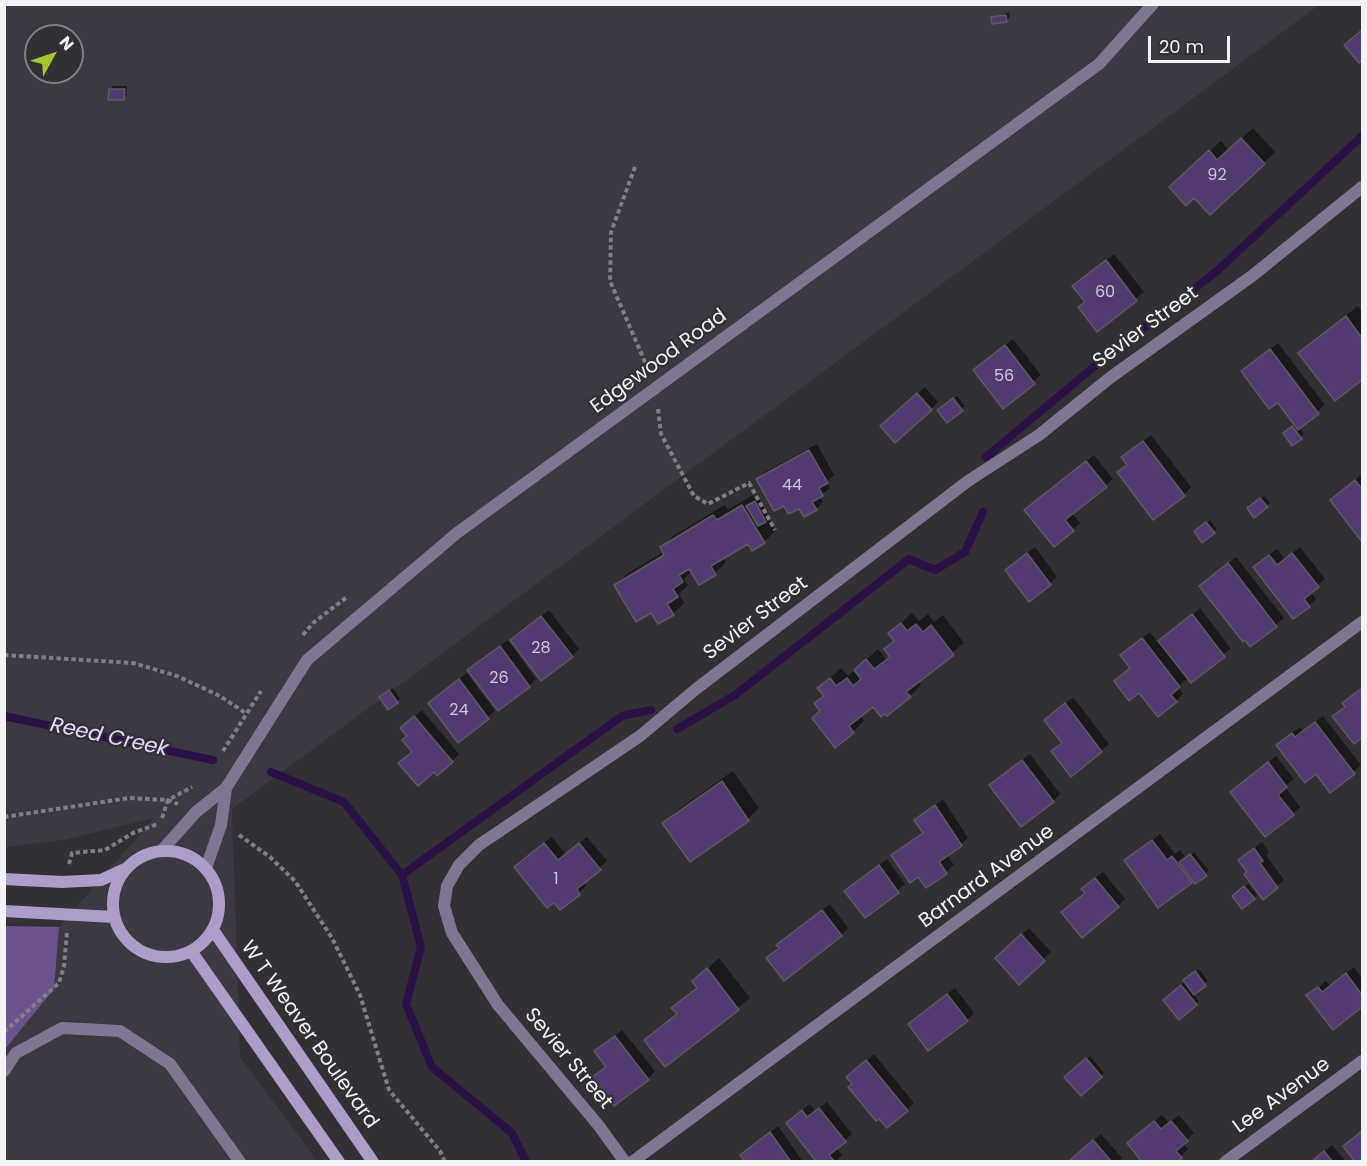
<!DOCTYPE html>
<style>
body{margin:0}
#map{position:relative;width:1367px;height:1166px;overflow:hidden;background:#323035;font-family:Poppins,sans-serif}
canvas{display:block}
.frame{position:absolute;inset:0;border:6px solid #f3f2f5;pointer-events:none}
.north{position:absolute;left:24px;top:24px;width:60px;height:60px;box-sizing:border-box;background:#323035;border:2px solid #7f7e82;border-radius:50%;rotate:50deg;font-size:16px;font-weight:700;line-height:24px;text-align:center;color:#f3f2f5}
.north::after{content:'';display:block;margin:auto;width:21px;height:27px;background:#a1c92a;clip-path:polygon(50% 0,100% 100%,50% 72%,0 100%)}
.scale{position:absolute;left:1148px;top:36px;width:82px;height:27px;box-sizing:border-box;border:3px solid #f3f2f5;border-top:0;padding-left:8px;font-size:18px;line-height:21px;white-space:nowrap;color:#f3f2f5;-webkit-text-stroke:4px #323035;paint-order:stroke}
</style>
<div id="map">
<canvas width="1367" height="1166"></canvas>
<div class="frame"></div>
<div class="north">N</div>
<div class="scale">20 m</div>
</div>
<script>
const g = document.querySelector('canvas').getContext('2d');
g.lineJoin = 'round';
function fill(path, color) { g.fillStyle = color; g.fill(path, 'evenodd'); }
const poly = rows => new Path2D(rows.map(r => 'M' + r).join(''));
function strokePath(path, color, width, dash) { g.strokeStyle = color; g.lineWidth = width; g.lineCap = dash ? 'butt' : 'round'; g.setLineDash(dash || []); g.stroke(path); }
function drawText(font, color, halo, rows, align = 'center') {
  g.font = font + ' Poppins,sans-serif'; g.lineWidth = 4.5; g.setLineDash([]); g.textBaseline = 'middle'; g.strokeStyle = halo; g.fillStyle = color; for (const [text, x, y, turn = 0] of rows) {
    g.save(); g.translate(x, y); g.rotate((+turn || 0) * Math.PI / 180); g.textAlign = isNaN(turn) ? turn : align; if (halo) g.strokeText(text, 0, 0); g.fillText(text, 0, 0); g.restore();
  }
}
fill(poly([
 [5,5,1319,5,232,809,240,1057,317,1161,5,1162,5,968,59,927,154,818,64,840,5,847],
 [36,36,72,36,72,72,36,72]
]), '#3d3943');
fill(poly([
 [5,926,59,927,54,989,5,1049]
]), '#6b528b');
fill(poly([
 [1009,12,1010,17,1006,21,992,18],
 [113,86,127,86,127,95,124,98,110,89],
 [1253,128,1275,152,1264,163,1182,176,1221,141,1229,150],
 [1114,254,1144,292,1097,330,1086,301,1074,286],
 [1358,306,1362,312,1362,378,1336,399,1300,354],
 [1013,339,1041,375,1004,406,982,363],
 [1278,343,1325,405,1299,427,1304,434,1293,444,1288,430,1296,424,1278,401,1243,371],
 [925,387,938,402,931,409,889,419],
 [957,396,965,406,947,421,942,407],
 [1151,435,1191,487,1184,495,1119,473,1128,464,1131,450],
 [817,444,834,475,827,482,830,488,820,496,823,502,816,509,799,507,758,479,765,472],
 [1094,455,1113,479,1072,513,1080,523,1073,530,1026,510],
 [1362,474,1362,540,1332,500],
 [753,495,756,500,759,499,775,531,764,542,748,542,723,557,726,562,715,573,692,571,684,579,688,585,679,594,684,603,673,614,652,611,616,585,627,574,664,552,662,547,673,536,725,505,728,510],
 [1264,496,1270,503,1267,506,1252,505],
 [1210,520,1217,529,1214,532,1199,528],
 [1035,547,1057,577,1030,600,1014,563],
 [1300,547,1325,579,1311,592,1316,599,1309,606,1262,560,1277,549,1285,559],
 [1236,557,1284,618,1251,645,1201,586],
 [1200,608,1231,649,1189,677,1178,687,1183,694,1176,701,1139,691,1116,681,1131,667,1129,648,1150,632,1158,643],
 [549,610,579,649,572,656,519,633],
 [912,613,919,621,928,614,934,622,943,615,964,643,918,681,921,685,910,696,874,705,860,716,864,721,853,732,821,710,816,703,825,695,819,688,841,668,848,676,878,649,886,659,891,656,895,640,890,633],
 [508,640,536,679,529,686,477,663],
 [467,673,495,711,458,740,437,696],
 [393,688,400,699,389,708,384,694],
 [1362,688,1362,736,1354,742,1334,716],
 [1073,697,1109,744,1071,775,1054,712],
 [422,710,459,754,452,761,413,751,408,735,409,721],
 [1323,716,1361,765,1330,791,1285,738,1300,727,1303,731],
 [1030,754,1060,794,1053,801,998,778],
 [1276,756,1294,779,1285,787,1300,807,1293,814,1232,792],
 [733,771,759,808,748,819,690,860,664,823,675,812],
 [943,799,968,838,947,855,954,865,947,871,936,855,919,874,892,856,924,832,916,820],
 [1160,834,1175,854,1180,850,1186,858,1194,852,1209,871,1159,906,1126,860],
 [552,837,566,854,587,837,607,861,583,882,586,886,561,908,523,860],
 [1262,842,1269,852,1266,855,1284,880,1263,897,1240,860],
 [887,859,905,884,865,916,846,891],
 [1103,872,1125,899,1118,906,1086,892,1090,882],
 [1248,884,1257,895,1254,898,1237,893],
 [830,904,848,928,841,935,768,958,785,938],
 [1029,928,1051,952,1019,982,1004,951],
 [719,958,750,998,666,1065,646,1040,678,1013,673,1008,698,986,694,981],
 [1354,967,1362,978,1362,1005,1333,1028,1308,995,1326,981,1330,986],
 [1199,969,1208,981,1193,993,1199,1001,1179,1018,1168,997],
 [955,988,974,1013,967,1020,910,1024],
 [622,1030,655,1071,648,1079,594,1077,607,1066,596,1052],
 [874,1054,914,1103,907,1110,853,1084,848,1077],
 [1090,1056,1104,1073,1081,1094,1066,1077],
 [827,1102,852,1134,836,1148,842,1155,835,1162,815,1162,817,1160,795,1116,810,1104,815,1111],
 [1162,1115,1169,1123,1179,1115,1194,1133,1183,1143,1188,1149,1175,1162,1137,1136],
 [778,1126,803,1162,747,1162,742,1155],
 [1101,1134,1122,1158,1118,1162,1069,1162],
 [1332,1145,1346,1162,1312,1162,1315,1159]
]), '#0007');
strokePath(poly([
 [986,457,1102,360,1217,271,1362,136],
 [4,716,213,760],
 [677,729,735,695,909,559,935,570,965,552,983,512],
 [271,772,344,802,402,875,421,947,406,1004,432,1067,512,1133,526,1162],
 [402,875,622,716,651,710]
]), '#2b1144', 8);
const building = poly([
 [1006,15,1007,22,992,24,991,17,1006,15],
 [1362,30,1362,60,1359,63,1344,45,1362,30],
 [109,89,125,89,124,100,108,100,109,89],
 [1241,138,1265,164,1210,215,1194,198,1186,206,1169,187,1209,150,1217,160,1241,138],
 [1106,260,1137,301,1097,332,1078,307,1085,302,1072,286,1106,260],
 [1346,316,1362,338,1362,380,1335,401,1298,353,1346,316],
 [1005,345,1035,384,1003,409,973,370,1005,345],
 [1270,349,1319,414,1298,430,1278,403,1269,409,1241,371,1270,349],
 [917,393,932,410,895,443,880,426,917,393],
 [953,398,963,411,947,423,937,410,953,398],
 [1292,426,1302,439,1292,446,1283,433,1292,426],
 [1143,441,1185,496,1153,520,1117,472,1127,465,1121,457,1143,441],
 [809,450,828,483,819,488,823,496,812,502,817,510,804,517,799,509,788,514,784,506,774,511,756,479,809,450],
 [1086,461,1107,487,1065,520,1074,531,1054,547,1024,510,1086,461],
 [1355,480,1362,489,1362,542,1330,500,1355,480],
 [1260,498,1268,507,1254,518,1247,508,1260,498],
 [755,501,766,522,758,526,746,506,755,501],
 [742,505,765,543,752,551,748,544,711,566,716,575,699,585,689,569,679,575,683,582,673,589,678,597,667,604,674,615,658,624,651,613,636,622,614,585,664,555,660,547,713,515,717,520,742,505],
 [1206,522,1215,533,1202,543,1194,531,1206,522],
 [1027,553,1051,585,1029,602,1005,570,1027,553],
 [1292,553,1319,587,1304,599,1310,607,1293,619,1253,567,1269,555,1277,565,1292,553],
 [1228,563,1277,627,1250,647,1245,640,1243,642,1199,586,1228,563],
 [1192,614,1225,657,1191,683,1158,641,1192,614],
 [541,616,573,657,541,681,510,640,541,616],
 [901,623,907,631,916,624,923,632,931,625,954,655,906,692,911,697,887,716,885,714,881,717,873,707,849,726,854,733,835,748,812,718,820,711,814,703,824,696,817,688,830,678,836,686,847,678,853,686,861,679,854,670,866,659,874,669,890,657,884,649,894,641,888,633,901,623],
 [1142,638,1180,687,1171,695,1177,702,1158,717,1139,693,1129,701,1114,681,1130,668,1120,655,1142,638],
 [500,646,530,687,498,711,467,670,500,646],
 [459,679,489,719,458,743,428,703,459,679],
 [1362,688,1362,738,1354,744,1332,716,1345,707,1342,703,1362,688],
 [389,690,398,703,388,710,379,697,389,690],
 [1065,703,1102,752,1071,777,1051,751,1062,743,1044,720,1065,703],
 [414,716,453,762,437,776,434,772,418,786,398,763,412,752,402,740,407,736,400,728,414,716],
 [1315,722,1355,774,1330,793,1316,774,1305,783,1276,745,1292,733,1295,737,1315,722],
 [1022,760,1054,802,1021,827,989,785,1022,760],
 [1268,762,1287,787,1278,795,1294,815,1265,837,1230,792,1268,762],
 [722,781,749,821,690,862,662,823,722,781],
 [935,805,962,846,939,862,947,874,926,888,918,877,910,883,891,855,923,833,914,820,935,805],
 [1152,840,1167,860,1172,856,1192,883,1158,908,1124,860,1152,840],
 [544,843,558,860,579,843,601,870,577,889,580,895,560,910,554,903,547,908,514,867,544,843],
 [1254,848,1263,861,1260,863,1278,888,1263,900,1244,874,1247,872,1238,860,1254,848],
 [1190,854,1207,876,1195,884,1179,862,1190,854],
 [879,865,899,893,865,918,844,891,879,865],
 [1095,878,1119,907,1082,938,1061,912,1085,893,1081,889,1095,878],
 [1244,886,1255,899,1242,909,1232,896,1244,886],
 [822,910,842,936,784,981,766,958,779,948,776,945,822,910],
 [1021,934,1045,961,1019,985,995,958,1021,934],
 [707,968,739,1010,665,1067,644,1040,677,1014,671,1008,697,988,692,981,707,968],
 [1195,971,1206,986,1194,995,1183,980,1195,971],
 [1346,973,1362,995,1362,1007,1333,1030,1306,995,1318,987,1322,992,1346,973],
 [1181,985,1197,1005,1179,1020,1163,1000,1181,985],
 [947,994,968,1021,928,1051,908,1024,947,994],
 [615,1036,649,1080,614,1106,592,1077,606,1067,594,1051,615,1036],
 [1086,1058,1102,1077,1081,1096,1064,1077,1086,1058],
 [866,1060,908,1111,887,1128,879,1119,876,1121,848,1087,852,1084,846,1077,866,1060],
 [819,1108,846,1142,829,1155,835,1162,813,1162,815,1160,786,1123,802,1110,807,1117,819,1108],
 [1154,1121,1161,1129,1171,1121,1188,1141,1176,1151,1182,1158,1177,1162,1142,1162,1127,1143,1154,1121],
 [1362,1131,1362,1162,1355,1162,1343,1146,1362,1131],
 [770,1132,791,1162,745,1162,740,1155,770,1132],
 [1093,1140,1112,1162,1068,1162,1093,1140],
 [1324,1151,1333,1162,1311,1162,1324,1151]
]);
fill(building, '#523a70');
strokePath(building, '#5c5a5f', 1.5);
strokePath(poly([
 [635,167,611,232,610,281,648,369],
 [658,409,661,434,694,496,708,504,749,483,775,530],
 [303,635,313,623,347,597],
 [4,655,133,663,177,676,220,696,247,714],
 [223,751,261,691],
 [4,817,129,798,168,800,178,804],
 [162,818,168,800,192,787],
 [239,835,270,857,295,881,332,938,360,995,389,1090,440,1151,445,1162],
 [69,864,72,853,105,850,133,833,158,824],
 [4,1032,59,983,64,966,67,932]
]), '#7f7e82', 4, [4.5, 3]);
strokePath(poly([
 [4,1071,16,1053,62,1028,120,1031,170,1064,240,1162]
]), '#817691', 12);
strokePath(poly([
 [163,849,196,812,226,788,307,660,457,533,1099,64,1153,4],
 [206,868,221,825,226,788],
 [625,1162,599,1126,498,1005,452,933,444,906,447,886,459,865,479,845,640,736,696,689,968,481,1039,435,1111,377,1252,276,1362,187],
 [632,1162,1362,622],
 [1225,1162,1362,1061]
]), '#817691', 12);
strokePath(poly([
 '113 904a53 53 0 1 1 106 0a53 53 0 1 1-106 0Z',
 [4,879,62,882,101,880,125,869],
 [4,911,114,917],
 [213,930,373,1162],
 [191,951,339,1162]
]), '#ae9dc7', 12);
drawText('16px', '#cbc4d4', null, [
 ["92",1217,176],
 ["60",1105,293],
 ["56",1004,377],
 ["44",792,486],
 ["28",541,649],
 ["26",499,679],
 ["24",459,711],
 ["1",556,880]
]);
drawText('20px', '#f3f2f5', '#323035', [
 ["Sevier Street",1146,328,-36],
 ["Edgewood Road",659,362,-36],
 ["Sevier Street",756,619,-37],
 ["Barnard Avenue",987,877,-36],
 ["W T Weaver Boulevard",309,1035,55],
 ["Sevier Street",568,1059,50],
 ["Lee Avenue",1282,1096,-36]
]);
drawText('italic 21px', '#e6d8fb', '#323035', [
 ["Reed Creek",109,738,12]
]);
</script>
